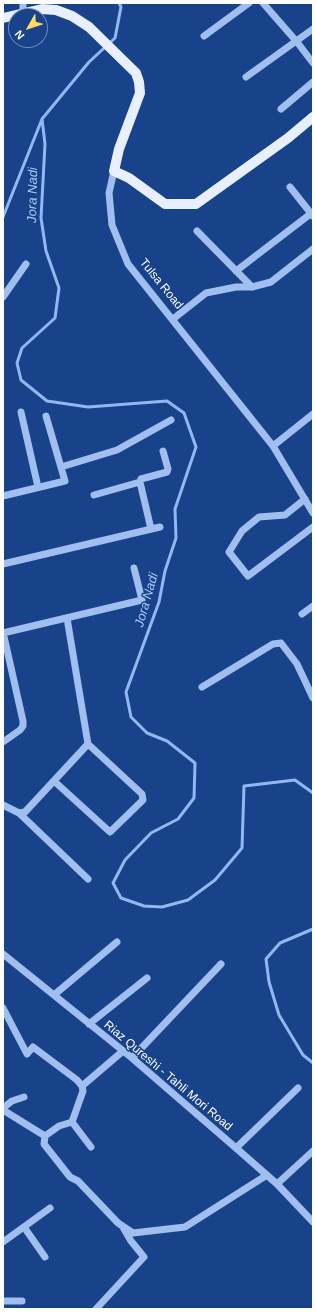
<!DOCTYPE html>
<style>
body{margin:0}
#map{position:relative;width:316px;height:1312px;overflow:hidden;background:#18428a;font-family:Helvetica,sans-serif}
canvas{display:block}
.frame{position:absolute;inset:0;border:4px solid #fff;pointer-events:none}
.north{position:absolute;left:8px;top:8px;width:40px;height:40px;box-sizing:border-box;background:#18428a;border:1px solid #748eb9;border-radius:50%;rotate:231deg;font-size:11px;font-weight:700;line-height:16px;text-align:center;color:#fff}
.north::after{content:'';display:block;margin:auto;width:14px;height:18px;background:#ffdb5e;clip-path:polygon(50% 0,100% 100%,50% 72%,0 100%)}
</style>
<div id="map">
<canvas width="316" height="1312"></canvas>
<div class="frame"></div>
<div class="north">N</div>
</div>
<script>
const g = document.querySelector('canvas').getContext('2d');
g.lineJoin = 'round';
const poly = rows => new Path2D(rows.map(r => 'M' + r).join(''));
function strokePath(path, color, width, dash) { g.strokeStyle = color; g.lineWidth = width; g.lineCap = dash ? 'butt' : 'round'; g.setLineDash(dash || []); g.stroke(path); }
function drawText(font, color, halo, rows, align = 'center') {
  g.font = font + ' Helvetica,sans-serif'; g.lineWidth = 3; g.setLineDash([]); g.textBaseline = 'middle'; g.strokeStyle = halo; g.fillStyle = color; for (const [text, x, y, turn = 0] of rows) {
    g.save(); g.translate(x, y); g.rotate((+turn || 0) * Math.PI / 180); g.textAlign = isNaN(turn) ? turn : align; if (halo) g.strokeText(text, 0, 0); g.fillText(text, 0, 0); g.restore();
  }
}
strokePath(poly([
 [42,119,45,144,41,218,46,251,59,288,55,318,22,348,17,363,21,380,47,401,88,407,167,401,184,413,196,447,175,509,176,538,165,571,159,602,126,692,131,717,147,733,167,741,195,763,194,798,178,819,151,833,125,860,113,883,121,898,144,906,162,907,188,900,215,880,242,848,244,786,295,780,313,793],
 [3,217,42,119,89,62,115,38,121,7,119,3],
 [313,929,280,943,266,959,269,982,279,1015,303,1055,313,1063]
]), '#93b8f1', 3);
strokePath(poly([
 [23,3,23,12],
 [263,3,297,42,313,63],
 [204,36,249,3],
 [246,77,313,29],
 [281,109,313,82],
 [114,171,109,193,112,225,128,264,273,446,313,513],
 [290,187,313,216],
 [197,231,252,287],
 [236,271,313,212],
 [3,297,26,264],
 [173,319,206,293,236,287,252,287,271,282,313,249],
 [21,412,38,487],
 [273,446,313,414],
 [61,467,117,450,171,420],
 [140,482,151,529],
 [94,495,140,482,141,479,167,472,168,469,163,451],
 [3,496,65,481,46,416],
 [305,499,285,515,259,517,242,531,229,552,248,576,313,527],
 [3,564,160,527],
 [302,614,313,606],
 [3,632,23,721,23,726,20,730,3,742],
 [3,633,142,600,134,568],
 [202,687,273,644,281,643,297,664,313,698],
 [54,781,110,832,143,800,142,794,88,744],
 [3,805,19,813,25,812,88,744,67,618],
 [19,813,88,879],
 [3,954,132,1058,236,1148,277,1184,313,1222],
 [54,995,117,942],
 [3,1008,27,1054,33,1047,77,1080,82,1086,83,1091,72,1122],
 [89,1024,147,978],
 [132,1058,221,964],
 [82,1086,123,1051],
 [3,1108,12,1101,24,1097],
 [3,1110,45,1136,59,1126,72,1122],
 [72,1122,91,1147],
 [45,1136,44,1144,70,1177,78,1181,118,1223,133,1233,185,1227,267,1175],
 [236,1148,298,1088],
 [277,1184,313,1151],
 [24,1227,45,1257],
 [3,1242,50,1208],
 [3,1301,22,1301],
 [96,1309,144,1257,131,1241,124,1229]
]), '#a1bfee', 7);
strokePath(poly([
 [3,18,42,9,56,10,72,16,89,27,136,73,139,82,140,93,119,149,114,171,129,178,165,204,196,204,288,138,313,117]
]), '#e8efff', 10);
drawText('12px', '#fff', '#18428a', [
 ["Tulsa Road",161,284,51],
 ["Riaz Qureshi - Tahli Mori Road",168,1076,40]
]);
drawText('italic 13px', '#adc9f5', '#18428a', [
 ["Jora Nadi",33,195,-89],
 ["Jora Nadi",147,600,-74]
]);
</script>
